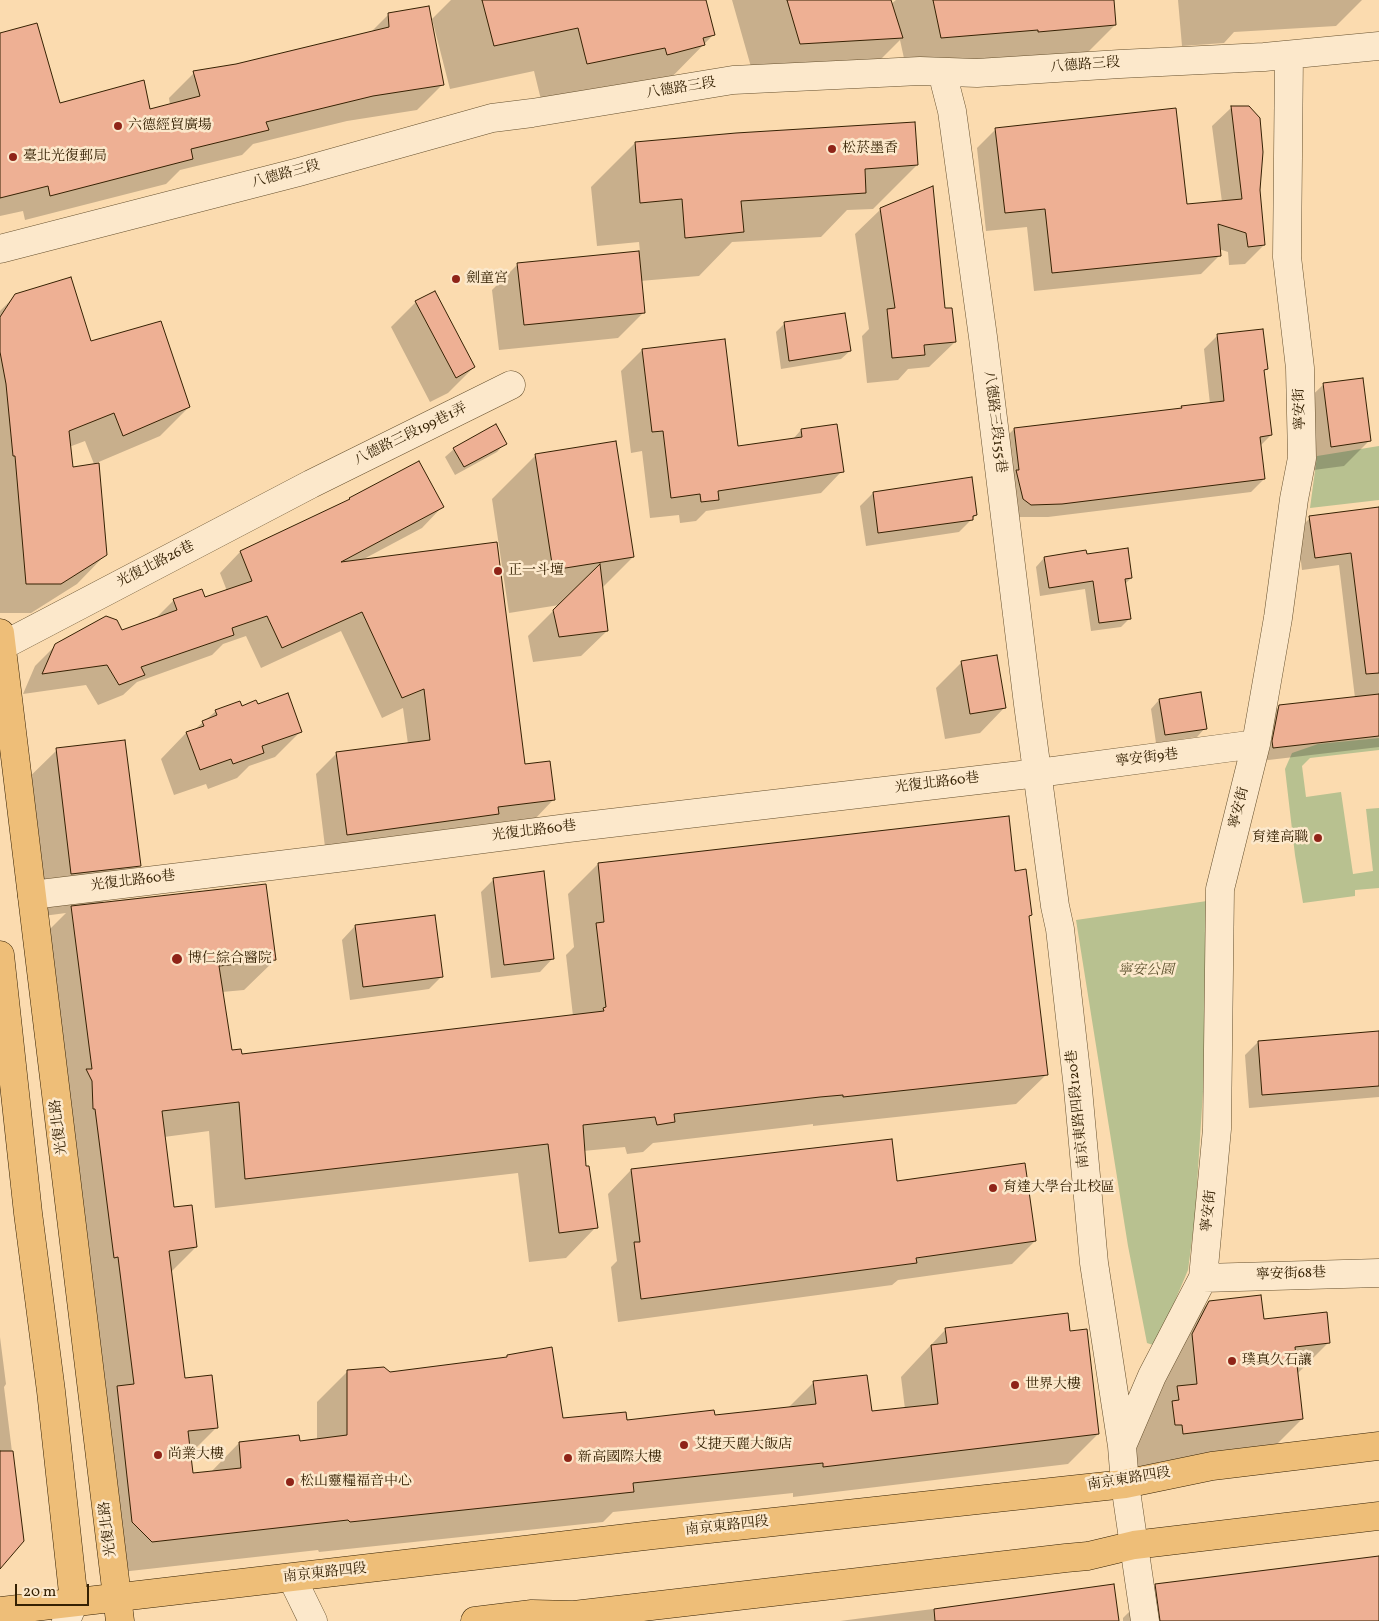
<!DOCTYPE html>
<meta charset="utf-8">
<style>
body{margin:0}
#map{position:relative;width:1379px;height:1621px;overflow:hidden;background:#fbdbaf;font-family:Vollkorn,serif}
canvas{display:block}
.scale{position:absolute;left:15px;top:1584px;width:74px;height:22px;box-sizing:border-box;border:2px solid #352103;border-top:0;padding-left:6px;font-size:15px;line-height:18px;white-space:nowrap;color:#352103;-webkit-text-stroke:4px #fce8cb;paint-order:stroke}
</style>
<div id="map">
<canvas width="1379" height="1621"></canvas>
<div class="scale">20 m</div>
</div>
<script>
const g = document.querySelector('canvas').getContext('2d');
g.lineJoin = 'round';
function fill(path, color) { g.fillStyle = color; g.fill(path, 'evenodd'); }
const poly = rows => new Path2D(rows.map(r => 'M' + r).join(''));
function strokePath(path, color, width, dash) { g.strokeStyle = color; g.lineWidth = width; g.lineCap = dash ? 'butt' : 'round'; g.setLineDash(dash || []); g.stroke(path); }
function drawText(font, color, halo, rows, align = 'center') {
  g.font = font + ' Vollkorn,"Noto Serif TC",serif'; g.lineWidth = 5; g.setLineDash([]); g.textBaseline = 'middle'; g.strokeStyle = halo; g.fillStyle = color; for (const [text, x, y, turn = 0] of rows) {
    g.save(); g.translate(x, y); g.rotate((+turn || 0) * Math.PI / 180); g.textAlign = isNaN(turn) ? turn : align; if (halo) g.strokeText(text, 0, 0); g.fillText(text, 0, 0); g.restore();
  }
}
fill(poly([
 [1379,446,1379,500,1310,508,1317,456],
 [1379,738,1379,750,1310,758,1302,766,1306,797,1341,792,1353,874,1373,871,1366,809,1379,808,1379,888,1355,890,1355,896,1303,903,1295,855,1285,769,1292,753,1318,744],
 [1207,901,1206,1044,1195,1217,1188,1270,1156,1346,1147,1343,1128,1246,1076,920]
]), '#b8c190');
fill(poly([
 [451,0,705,0,714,34,660,89,543,108,534,71,450,89,432,19],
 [732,0,890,0,891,4,896,0,1113,0,1115,25,1080,60,907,72,900,40,858,82,757,88],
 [1178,0,1362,0,1336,26,1234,32,1224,43,1182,46],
 [388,15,443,84,417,110,347,121,253,144,242,155,180,170,166,184,25,220,23,211,0,216,0,35,59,105,149,111,170,105,169,98,194,73,236,66,370,33],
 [1231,108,1249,108,1264,245,1245,264,1229,265,1228,252,1219,249,1220,255,1201,274,1034,291,1027,227,986,231,977,148,996,129,1186,206,1222,202,1212,126],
 [635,143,917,165,873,209,847,210,821,237,732,242,699,276,640,281,643,313,618,338,499,350,492,290,518,264,640,252,639,242,597,246,591,187],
 [881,209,944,310,955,342,929,367,908,369,898,380,867,383,862,336,869,329,855,234],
 [16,295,189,407,160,436,94,464,85,441,69,447,71,468,106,554,77,584,31,613,0,613,0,311],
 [416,302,474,367,448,393,430,402,391,327],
 [844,314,850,351,841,359,781,369,776,332,784,324],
 [1217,336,1266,369,1263,372,1271,435,1260,446,1264,479,1251,492,1048,517,1018,517,1001,442,1014,429,1180,409,1182,407,1210,404,1204,349],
 [642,350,737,448,793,439,801,430,842,471,821,493,706,511,696,521,680,523,679,515,650,518,642,451,631,453,621,371],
 [1324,384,1369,441,1344,466,1306,471,1298,409],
 [505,443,497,452,455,475,445,457,454,449],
 [536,455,633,557,602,588,607,631,581,656,533,662,528,636,559,605,509,613,492,499],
 [873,493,976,515,959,532,866,546,860,506],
 [350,499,442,507,422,528,360,561,524,766,553,800,533,821,326,855,316,774,337,753,408,744,403,708,382,718,341,631,261,668,246,636,223,644,212,655,137,682,123,695,98,705,86,685,23,694,35,666,56,645,121,631,155,619,174,600,204,599,227,591,220,573,240,552,346,502],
 [1379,508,1379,747,1260,761,1266,720,1279,707,1355,698,1339,565,1302,570,1297,531,1310,518],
 [1086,556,1131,578,1125,584,1130,618,1121,627,1091,631,1085,589,1040,596,1036,567,1044,558],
 [962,662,1005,707,980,733,945,739,936,688],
 [1159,700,1205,728,1197,737,1156,743,1151,709],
 [241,707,301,731,275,757,249,766,237,778,208,789,206,784,174,795,161,759,186,733,194,730,216,711],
 [57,750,139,866,101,904,275,960,244,990,222,992,231,1052,240,1055,573,1016,566,955,574,947,568,894,598,864,1014,872,1031,915,1028,918,1047,1074,1016,1104,813,1126,813,1124,789,1127,653,1143,643,1152,627,1154,625,1147,583,1151,596,1227,566,1258,529,1262,518,1173,215,1208,209,1131,164,1137,173,1209,196,1247,171,1272,184,1379,217,1427,190,1454,192,1475,210,1473,239,1443,299,1442,317,1440,317,1402,347,1372,389,1373,505,1358,508,1356,562,1420,626,1421,713,1416,788,1408,814,1382,871,1413,905,1409,901,1377,946,1329,1069,1332,1098,1434,1068,1464,793,1497,793,1493,613,1512,603,1522,319,1552,318,1550,121,1572,41,938,66,913,28,918,13,793],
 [494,879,553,958,540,972,491,978,481,892],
 [355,926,442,976,429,989,350,1000,342,940],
 [1379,1032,1379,1097,1249,1108,1245,1055,1258,1042],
 [631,1170,896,1183,1035,1241,1012,1264,898,1280,892,1285,618,1322,611,1267,617,1261,608,1194],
 [1209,1302,1329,1342,1297,1374,1302,1419,1258,1463,1132,1469,1134,1431,1152,1413,1148,1379,1165,1346],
 [0,1337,6,1384,4,1387,23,1541,0,1567],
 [1379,1557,1379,1621,1123,1621,1123,1618,1156,1585],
 [1026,1598,1117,1621,840,1621,956,1606]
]), '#0003');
const building = poly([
 [482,0,706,0,715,35,703,38,705,45,667,55,665,48,587,64,578,28,494,46,482,0],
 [787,0,891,0,903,38,800,44,787,0],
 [933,0,1114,0,1116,25,1038,32,1038,30,941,38,933,0],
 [429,6,444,85,373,96,266,122,269,130,191,149,193,159,50,196,48,186,0,198,0,33,37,23,60,103,144,80,150,109,200,96,193,71,236,64,389,27,388,13,429,6],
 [1231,106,1249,106,1260,118,1263,152,1260,190,1265,245,1248,247,1246,233,1218,224,1221,256,1052,273,1045,209,1005,213,995,128,1176,108,1187,204,1242,199,1231,106],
 [915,122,918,165,865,169,866,193,741,201,744,232,685,238,682,199,640,203,635,142,736,133,915,122],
 [933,186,945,308,952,308,956,342,924,345,925,355,892,358,887,309,895,308,880,208,933,186],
 [639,251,645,313,524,325,517,263,639,251],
 [71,277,91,341,161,321,190,407,123,436,114,413,69,431,73,467,99,463,107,555,61,584,26,584,15,456,13,456,6,384,0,352,0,317,15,294,71,277],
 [435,291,475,367,456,378,415,301,435,291],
 [845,313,851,351,789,361,784,322,845,313],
 [1263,329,1268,369,1264,370,1272,435,1260,437,1265,479,1062,504,1031,505,1023,499,1016,470,1019,470,1014,428,1182,408,1181,406,1224,401,1217,334,1263,329],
 [725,339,738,446,802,437,801,429,837,424,844,472,718,491,719,500,701,502,700,494,671,498,663,431,652,432,642,349,725,339],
 [1363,378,1371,441,1331,447,1323,383,1363,378],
 [496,424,507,444,464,467,453,448,496,424],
 [616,441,634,557,553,570,535,454,616,441],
 [419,461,444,507,341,562,497,542,525,764,550,761,555,800,498,807,499,814,347,835,336,752,430,740,424,689,402,698,362,612,282,648,267,616,232,628,234,635,141,667,145,675,119,685,107,665,42,674,55,644,106,616,117,620,122,630,177,610,173,599,202,589,205,597,252,581,240,551,350,499,349,498,419,461],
 [972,477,977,515,973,516,973,520,878,533,873,492,972,477],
 [1379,507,1379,673,1366,674,1351,553,1315,558,1309,516,1379,507],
 [1128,548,1132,578,1125,579,1131,619,1099,623,1093,581,1049,588,1044,557,1086,550,1087,554,1128,548],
 [600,564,608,631,559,637,553,610,600,564],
 [997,655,1006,708,970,714,961,661,997,655],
 [1201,692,1207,729,1165,735,1159,699,1201,692],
 [288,693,302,732,262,746,264,753,233,764,231,759,200,770,186,732,204,726,202,721,217,715,215,710,240,701,242,706,256,700,258,704,288,693],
 [1379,694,1379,736,1273,748,1272,741,1279,705,1379,694],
 [125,740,141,866,71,874,56,748,125,740],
 [1009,816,1015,871,1026,869,1032,915,1029,916,1048,1075,843,1097,843,1095,820,1097,674,1114,675,1122,657,1125,655,1117,583,1125,586,1166,589,1166,598,1228,559,1233,548,1144,245,1179,239,1102,162,1111,174,1207,192,1205,197,1247,169,1251,185,1378,212,1375,218,1428,188,1431,193,1473,241,1468,239,1442,299,1435,300,1441,347,1435,347,1370,384,1367,390,1372,507,1357,507,1355,552,1347,563,1418,626,1412,627,1420,714,1410,715,1415,816,1404,813,1381,867,1375,872,1411,938,1404,931,1345,947,1343,945,1328,1068,1313,1070,1331,1087,1329,1099,1434,823,1467,823,1463,633,1483,634,1492,350,1522,348,1520,152,1542,132,1522,117,1386,134,1384,118,1257,114,1258,95,1109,93,1109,92,1081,86,1069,92,1069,71,906,266,884,276,960,219,966,232,1050,241,1049,242,1054,604,1011,603,1008,606,1007,596,923,604,922,598,863,1009,816],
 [544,871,554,959,504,965,493,878,544,871],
 [435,915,443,977,363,987,355,925,435,915],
 [1379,1031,1379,1086,1262,1095,1258,1041,1379,1031],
 [892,1139,897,1181,1025,1163,1036,1241,916,1258,917,1263,641,1299,634,1242,640,1242,631,1169,892,1139],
 [1261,1295,1264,1319,1327,1312,1330,1343,1295,1347,1303,1419,1183,1434,1182,1425,1175,1425,1172,1401,1179,1400,1177,1386,1197,1384,1192,1334,1209,1301,1261,1295],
 [0,1451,13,1451,24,1541,0,1569,0,1451],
 [1379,1556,1379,1621,1160,1621,1155,1584,1379,1556],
 [1114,1584,1119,1621,935,1621,934,1609,1114,1584]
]);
fill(building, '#eeb094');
strokePath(building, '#352103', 1);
const minor = poly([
 [942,72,952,111,983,337,1028,704,1055,906,1060,929,1078,1089,1094,1263,1122,1446,1125,1484,1145,1621],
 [0,249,299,172,492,118,532,113,733,80,920,71,977,73,1120,64,1264,57,1379,46],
 [0,647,311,484,511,385],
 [32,895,337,858,568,828,1038,773,1256,744],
 [1203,1278,1379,1273],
 [1122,1446,1152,1376,1203,1278,1217,1129,1220,889,1256,744,1278,618,1294,499,1302,458,1300,368,1287,257,1289,55],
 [292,1578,313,1621],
 [66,1621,74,1602]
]);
const major = poly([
 [0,633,120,1621],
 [0,955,28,1213,51,1391,74,1602],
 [0,1611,653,1535,1125,1484,1212,1466,1379,1446],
 [475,1621,532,1614,574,1615,1066,1558,1088,1556,1134,1545,1379,1516]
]);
strokePath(minor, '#66502e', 29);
strokePath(major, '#352103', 29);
strokePath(minor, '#fce8cb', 28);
strokePath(major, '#eebe78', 28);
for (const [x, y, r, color] of [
 [118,126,5,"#8f2418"],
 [832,149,5,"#8f2418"],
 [13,157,5,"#8f2418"],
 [456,279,5,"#8f2418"],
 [498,571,5,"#8f2418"],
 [1318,838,5,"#8f2418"],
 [177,959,6,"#8f2418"],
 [993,1188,5,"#8f2418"],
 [1232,1361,5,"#8f2418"],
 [1015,1385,5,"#8f2418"],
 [684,1445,5,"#8f2418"],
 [158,1455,5,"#8f2418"],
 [568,1458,5,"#8f2418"],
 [290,1482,5,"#8f2418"]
]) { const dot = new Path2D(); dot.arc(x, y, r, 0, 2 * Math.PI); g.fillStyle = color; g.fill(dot); strokePath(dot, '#fce8cb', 2); }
drawText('14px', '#352103', '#fce8cb', [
 ["八德路三段",1085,66,-4],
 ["八德路三段",681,89,-9],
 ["八德路三段",286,175,-15],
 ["寧安街",1301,409,-92],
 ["八德路三段155巷",994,422,83],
 ["八德路三段199巷1弄",411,435,-26],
 ["光復北路26巷",156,565,-27],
 ["寧安街9巷",1147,759,-7],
 ["光復北路60巷",937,784,-7],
 ["寧安街",1240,808,-76],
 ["光復北路60巷",534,832,-7],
 ["光復北路60巷",133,882,-7],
 ["南京東路四段120巷",1079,1109,-96],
 ["光復北路",60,1127,-97],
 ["寧安街",1210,1211,-84],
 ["寧安街68巷",1291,1275,-2],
 ["南京東路四段",1129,1480,-9],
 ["南京東路四段",727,1527,-6],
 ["光復北路",109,1529,-97],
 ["南京東路四段",325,1574,-6]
]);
drawText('14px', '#352103', '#fce8cb', [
 ["六德經貿廣場",128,126],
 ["松菸墨香",842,149],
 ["臺北光復郵局",23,157],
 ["劍童宮",466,279],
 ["正一斗壇",508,571],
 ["育達高職",1308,838,"right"],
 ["博仁綜合醫院",188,959],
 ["育達大學台北校區",1003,1188],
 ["璞真久石讓",1242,1361],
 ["世界大樓",1025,1385],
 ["艾捷天麗大飯店",694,1445],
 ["尚業大樓",168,1455],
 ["新高國際大樓",578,1458],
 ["松山靈糧福音中心",300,1482]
], 'left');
drawText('italic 14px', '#5c512d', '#fce8cb', [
 ["寧安公園",1146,971]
]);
</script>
